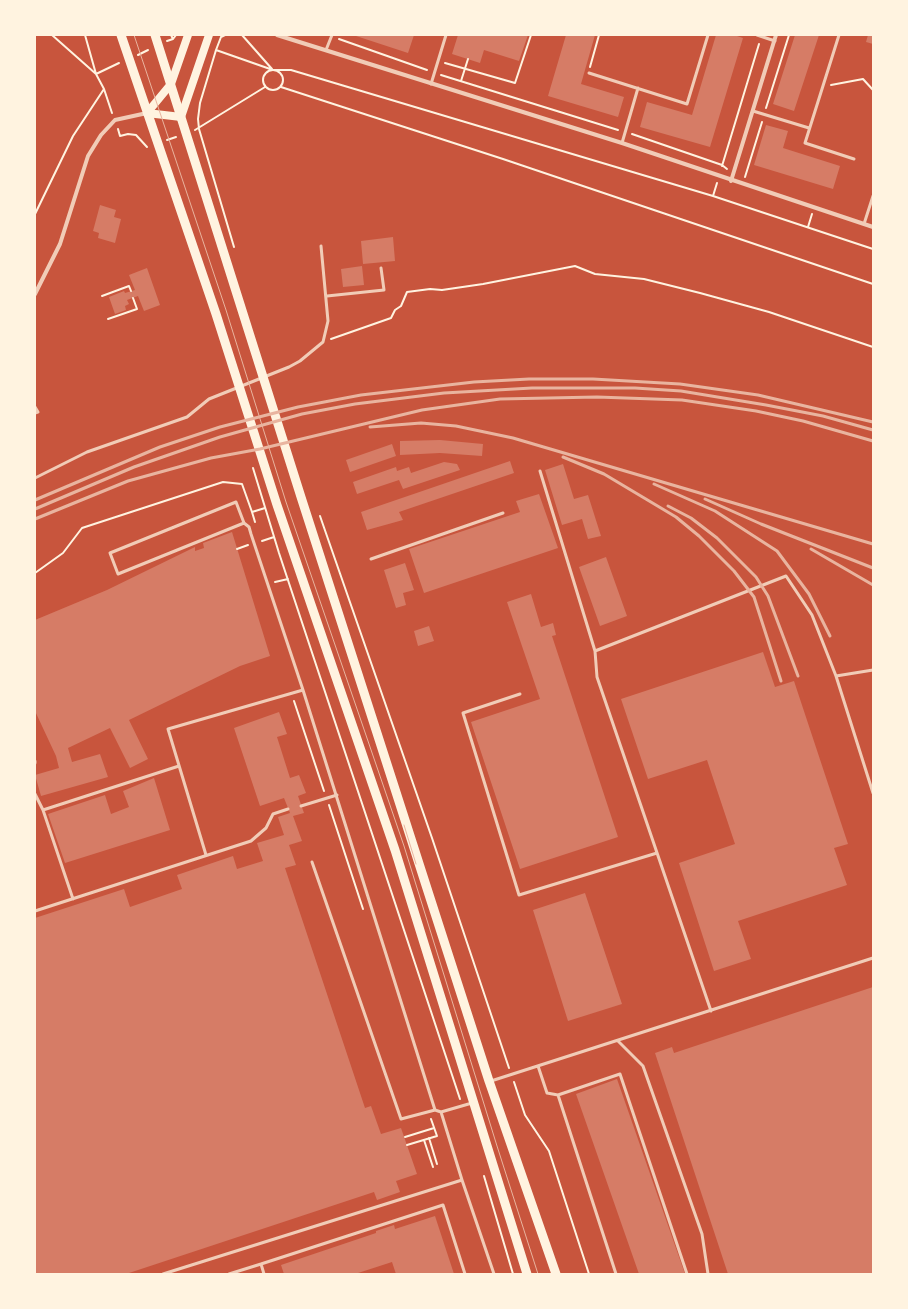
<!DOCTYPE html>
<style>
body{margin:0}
#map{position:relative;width:908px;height:1309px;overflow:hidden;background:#c8553d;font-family:Helvetica,sans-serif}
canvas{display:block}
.frame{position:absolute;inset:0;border:36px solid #fff3e0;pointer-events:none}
</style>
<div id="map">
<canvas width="908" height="1309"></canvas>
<div class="frame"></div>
</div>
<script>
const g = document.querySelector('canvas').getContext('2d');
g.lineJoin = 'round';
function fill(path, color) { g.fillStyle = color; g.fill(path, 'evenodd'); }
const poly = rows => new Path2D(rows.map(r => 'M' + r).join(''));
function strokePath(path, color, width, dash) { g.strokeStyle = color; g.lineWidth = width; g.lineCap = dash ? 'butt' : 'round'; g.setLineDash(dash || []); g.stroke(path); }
fill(poly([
 [353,35,414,35,408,53],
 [458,35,528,35,519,61,484,50,480,63,452,54],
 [566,35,595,35,581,84,624,97,618,117,548,96],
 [716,35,734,35,743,38,710,147,640,127,647,102,692,115],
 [795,35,819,35,794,111,773,104],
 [868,35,873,35,873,44,866,42],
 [766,125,788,131,783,148,840,166,833,189,754,165],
 [100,205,116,210,114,217,121,219,115,243,98,238,99,233,93,231],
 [393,237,395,261,363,264,361,241],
 [362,266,364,285,343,287,341,269],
 [147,268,160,305,144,311,138,296,127,300,129,304,125,306,126,310,115,314,109,297,124,291,125,293,135,290,129,275],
 [440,440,483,444,482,456,440,453,400,455,400,441],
 [392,444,396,456,350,472,346,460],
 [510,461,514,473,399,512,403,520,367,530,361,512],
 [444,462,457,464,460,470,403,489,399,480,357,494,353,482,396,467,397,471,409,467,411,473],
 [563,464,574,499,588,495,601,536,588,539,582,519,562,525,545,470],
 [539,494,558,548,424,593,409,549,520,512,516,501],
 [232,532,270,656,240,666,129,720,148,759,130,768,110,728,68,748,72,762,100,754,108,777,41,796,35,775,59,768,56,756,35,711,35,620,107,590,195,547,195,551,204,548,203,543],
 [606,557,627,616,600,626,579,567],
 [405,563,414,590,403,593,406,605,396,608,384,570],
 [531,594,541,627,553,623,556,635,552,636,618,837,520,869,471,722,540,699,507,602],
 [429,626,434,641,418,646,414,631],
 [763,652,775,687,794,681,848,844,834,848,847,885,738,921,751,959,714,971,679,863,735,844,707,760,648,779,621,699],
 [279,712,287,734,277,737,290,778,299,775,306,793,298,796,304,813,293,816,302,841,289,845,296,865,285,868,365,1108,371,1106,381,1134,401,1128,417,1174,396,1181,400,1192,377,1200,374,1192,126,1274,35,1274,35,918,124,889,130,907,182,889,177,875,233,856,237,869,263,861,257,843,284,835,278,817,290,813,284,798,260,806,234,728],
 [154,778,170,830,65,863,48,814,105,795,111,814,129,807,123,791],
 [585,893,622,1004,568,1021,533,910],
 [873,987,873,1274,728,1274,655,1053,672,1047,674,1053],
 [617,1079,685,1274,639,1274,576,1094],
 [435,1216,454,1274,396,1274,392,1262,355,1274,284,1274,281,1265,376,1233,376,1231,394,1225,395,1229]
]), '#d67c66');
strokePath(poly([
 [52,35,96,74,119,63],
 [85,35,96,74,104,89,112,113],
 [171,35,173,39,176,35],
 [225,35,221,37,216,50,200,103,198,119,199,129,234,247],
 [242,35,272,69],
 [339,39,427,70],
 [167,41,173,39],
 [216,50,273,70,291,70,713,196,873,249],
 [138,55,148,50],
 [445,63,515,83,531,35],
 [590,67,599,35],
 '263 80a10 10 0 1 1 20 0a10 10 0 1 1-20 0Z',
 [441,75,618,130],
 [461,81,468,59],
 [831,85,863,79,873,90],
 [281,87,503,159,873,284],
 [766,108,789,35],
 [118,129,120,136,128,134,136,135,147,147],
 [195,130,265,87],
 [632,134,722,165,727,169],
 [167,140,176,137],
 [722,166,759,44],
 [745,177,762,122],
 [713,196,717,183],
 [35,214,73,136,104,89],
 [808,227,812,214],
 [102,296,129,286,131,291],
 [108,319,137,309,133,298],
 [331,339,391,318,395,310,401,306,407,292,430,289,442,290,483,284,575,266,595,274,644,279,700,293,769,312,873,347],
 [253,468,279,553,460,1099],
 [320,516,432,838,509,1068],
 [255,522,252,512,265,508],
 [262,541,274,537],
 [237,549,248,545],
 [35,573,63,553,82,528,223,482,242,484,252,512],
 [275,582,288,579],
 [294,701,324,791],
 [329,805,363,909],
 [514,1082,525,1115,549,1151,589,1274],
 [405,1137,434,1128],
 [429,1138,437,1164],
 [424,1140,433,1167],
 [407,1145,437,1136,431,1119],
 [484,1176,513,1274]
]), '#fff3e0', 2);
strokePath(poly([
 [757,35,775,41],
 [839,35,805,143,854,159],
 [326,50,332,35],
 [589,73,687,104,708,35],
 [431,84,446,35],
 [753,111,809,128],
 [622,143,638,88],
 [864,224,873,196],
 [327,296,384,290,381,268],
 [35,407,38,412,35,413],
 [540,471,595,651,597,677,711,1011],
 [35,478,87,452,187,417,209,399,289,367,300,361,323,342,328,321,321,246],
 [244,523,118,574,110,553,236,502,244,523,249,527,251,534,303,690,435,1110,441,1112,472,1103],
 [371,559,503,513],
 [595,651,786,576,812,615,836,676,873,793],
 [836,676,873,670],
 [520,694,463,713,519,895,657,853],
 [35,761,35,763],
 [35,794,43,810],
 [301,806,337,795],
 [206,855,168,729,303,690],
 [312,862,401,1119,435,1110],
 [73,899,43,810,179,766],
 [35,911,251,841,266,828,273,814,288,809],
 [618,1041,643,1066,702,1234,708,1274],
 [538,1066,547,1093,558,1095,616,1274],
 [491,1081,873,958],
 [558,1095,620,1074,687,1274],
 [462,1180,494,1274],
 [163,1274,462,1180,441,1112],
 [229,1274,261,1264],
 [264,1274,261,1264,443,1205,465,1274]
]), '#f1ccb7', 3);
strokePath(poly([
 [277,35,622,143,873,227],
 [731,181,776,35],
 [35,294,60,244,88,156,101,135,115,120,147,113]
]), '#f1ccb7', 4);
strokePath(poly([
 [147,113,181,117,209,35],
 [147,113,171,84,188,35]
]), '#fff3e0', 8);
strokePath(poly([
 [121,35,216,314,277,505,395,850,527,1274],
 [155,35,301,497,489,1081,556,1274]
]), '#fff3e0', 9);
strokePath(poly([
 [134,35,226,310,286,502,404,846,497,1146,538,1274],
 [404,825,416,864]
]), '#e9b49f', 1);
strokePath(poly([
 [370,427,421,423,456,426,513,438,873,544],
 [563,457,604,474,676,517,699,536,734,571,754,597,781,681],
 [654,484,715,511,777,551,809,594,830,636],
 [705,499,761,524,873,568],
 [35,500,160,447,220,427,298,407,361,395,474,382,529,379,593,379,680,384,758,395,873,422],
 [668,506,691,518,717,538,756,577,768,596,798,676],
 [35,509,134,467,220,437,302,414,355,404,444,393,532,388,635,388,681,391,766,405,823,416,873,430],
 [35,519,128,481,211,458,260,449,422,410,500,399,597,397,682,400,756,411,803,421,873,441],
 [811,549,873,585]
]), '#e9b49f', 3);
</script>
